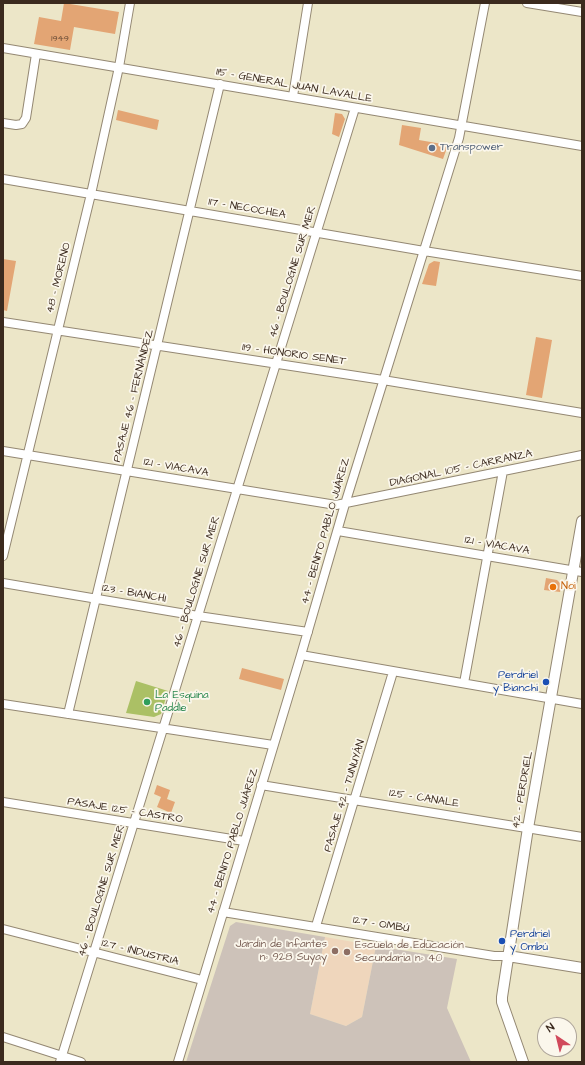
<!DOCTYPE html>
<meta charset="utf-8">
<style>
body{margin:0}
#map{position:relative;width:585px;height:1065px;overflow:hidden;background:#ece6c8;font-family:"Architects Daughter",sans-serif}
canvas{display:block}
.frame{position:absolute;inset:0;border:4px solid #3b2a1e;pointer-events:none}
.north{position:absolute;left:537px;top:1017px;width:40px;height:40px;box-sizing:border-box;background:#fbf7ec;border:1px solid #aea59a;border-radius:50%;rotate:325deg;font-size:11px;font-weight:700;line-height:16px;text-align:center;color:#3b2a1e}
.north::after{content:'';display:block;margin:auto;width:14px;height:18px;background:#d1495b;clip-path:polygon(50% 0,100% 100%,50% 72%,0 100%)}
</style>
<div id="map">
<canvas width="585" height="1065"></canvas>
<div class="frame"></div>
<div class="north">N</div>
</div>
<script>
const g = document.querySelector('canvas').getContext('2d');
g.lineJoin = 'round';
function fill(path, color) { g.fillStyle = color; g.fill(path, 'evenodd'); }
const poly = rows => new Path2D(rows.map(r => 'M' + r).join(''));
function strokePath(path, color, width, dash) { g.strokeStyle = color; g.lineWidth = width; g.lineCap = dash ? 'butt' : 'round'; g.setLineDash(dash || []); g.stroke(path); }
function drawText(font, color, halo, rows, align = 'center') {
  g.font = font + ' "Architects Daughter",sans-serif'; g.lineWidth = 3.5; g.setLineDash([]); g.textBaseline = 'middle'; g.strokeStyle = halo; g.fillStyle = color; for (const [text, x, y, turn = 0] of rows) {
    g.save(); g.translate(x, y); g.rotate((+turn || 0) * Math.PI / 180); g.textAlign = isNaN(turn) ? turn : align; if (halo) g.strokeText(text, 0, 0); g.fillText(text, 0, 0); g.restore();
  }
}
fill(poly([
 [325,937,376,946,362,1017,346,1026,310,1014]
]), '#efd6bc');
fill(poly([
 [236,922,325,937,310,1014,346,1026,362,1017,376,946,457,959,447,1008,471,1062,186,1062,230,926]
]), '#cdc2b9');
fill(poly([
 [136,681,168,691,161,714,154,717,126,713]
]), '#abc065');
fill(poly([
 [64,3,119,12,115,34,74,27,70,50,34,44,39,17,61,21],
 [118,110,159,120,157,130,116,120],
 [335,113,342,114,345,119,339,137,332,134],
 [402,125,421,128,419,140,448,145,443,159,399,145],
 [3,259,16,261,7,311,3,310],
 [434,261,440,262,436,286,422,284,429,264],
 [536,337,552,340,542,398,526,395],
 [546,578,557,580,562,585,560,592,544,590],
 [242,668,284,679,281,690,239,679],
 [157,785,170,790,167,799,175,802,171,813,157,807,161,797,154,794]
]), '#e3a574');
const minor = poly([
 [527,3,582,12],
 [3,48,582,146],
 [293,96,308,3],
 [3,123,16,125,22,124,26,118,36,54],
 [3,179,424,251,582,276],
 [3,322,383,380,582,413],
 [3,451,336,505,582,455],
 [338,531,582,572],
 [3,556,91,194,119,67,130,3],
 [3,583,198,616,308,632],
 [301,655,582,704],
 [464,683,503,471],
 [3,704,273,745],
 [68,714,220,84],
 [261,785,582,837],
 [3,802,244,841],
 [223,912,494,956,508,956],
 [316,926,393,672],
 [3,929,202,980],
 [3,1037,81,1062],
 [60,1062,355,108],
 [178,1062,301,655,345,504,459,138,485,3]
]);
const tertiary = poly([
 [508,956,582,968],
 [523,1062,502,1002,502,997,528,828,582,521]
]);
strokePath(minor, '#948873', 10);
strokePath(tertiary, '#948873', 12);
strokePath(minor, '#fff', 8);
strokePath(tertiary, '#fff', 10);
for (const [x, y, r, color] of [
 [432,148,4,"#5c6f8a"],
 [553,587,4,"#e8710a"],
 [546,682,4,"#1a4fb4"],
 [147,702,4,"#2e9e5b"],
 [502,941,4,"#1a4fb4"],
 [335,951,4,"#8d6e63"],
 [347,952,4,"#8d6e63"]
]) { const dot = new Path2D(); dot.arc(x, y, r, 0, 2 * Math.PI); g.fillStyle = color; g.fill(dot); strokePath(dot, '#fbf7ec', 1.5); }
drawText('9px', '#654934', null, [
 ["1949",60,39]
]);
drawText('11px', '#3b2a1e', '#fbf7ec', [
 ["115 - GENERAL JUAN LAVALLE",294,86,10],
 ["117 - NECOCHEA",247,209,10],
 ["46 - BOULOGNE SUR MER",293,272,-73],
 ["48 - MORENO",59,278,-76],
 ["119 - HONORIO SENET",294,355,8],
 ["PASAJE 46 - FERNÁNDEZ",134,396,-76],
 ["121 - VIACAVA",176,468,10],
 ["DIAGONAL 105 - CARRANZA",461,469,-12],
 ["44 - BENITO PABLO JUÁREZ",326,531,-74],
 ["121 - VIACAVA",497,546,10],
 ["46 - BOULOGNE SUR MER",197,582,-73],
 ["123 - BIANCHI",134,594,10],
 ["42 - PERDRIEL",523,790,-80],
 ["PASAJE 42 - TUNUYÁN",345,796,-73],
 ["125 - CANALE",424,799,9],
 ["PASAJE 125 - CASTRO",125,811,9],
 ["44 - BENITO PABLO JUÁREZ",233,841,-73],
 ["46 - BOULOGNE SUR MER",102,891,-73],
 ["127 - OMBÚ",381,925,9],
 ["127 - INDUSTRIA",140,953,14]
]);
drawText('11px', '#4e5e75', '#fbf7ec', [
 ["Transpower",440,148]
], 'left');
drawText('11px', '#c56008', '#fbf7ec', [
 ["Noi",561,587]
], 'left');
drawText('11px', '#164399', '#fbf7ec', [
 ["Perdriel",538,676],
 ["y Bianchi",538,689],
 ["Perdriel",510,935,"left"],
 ["y Ombú",510,948,"left"]
], 'right');
drawText('11px', '#27864d', '#fbf7ec', [
 ["La Esquina",155,696],
 ["Paddle",155,709]
], 'left');
drawText('11px', '#785e54', '#fbf7ec', [
 ["Jardín de Infantes",327,945],
 ["nº 928 Suyay",327,958],
 ["Escuela de Educación",355,946,"left"],
 ["Secundaria nº 40",355,959,"left"]
], 'right');
</script>
